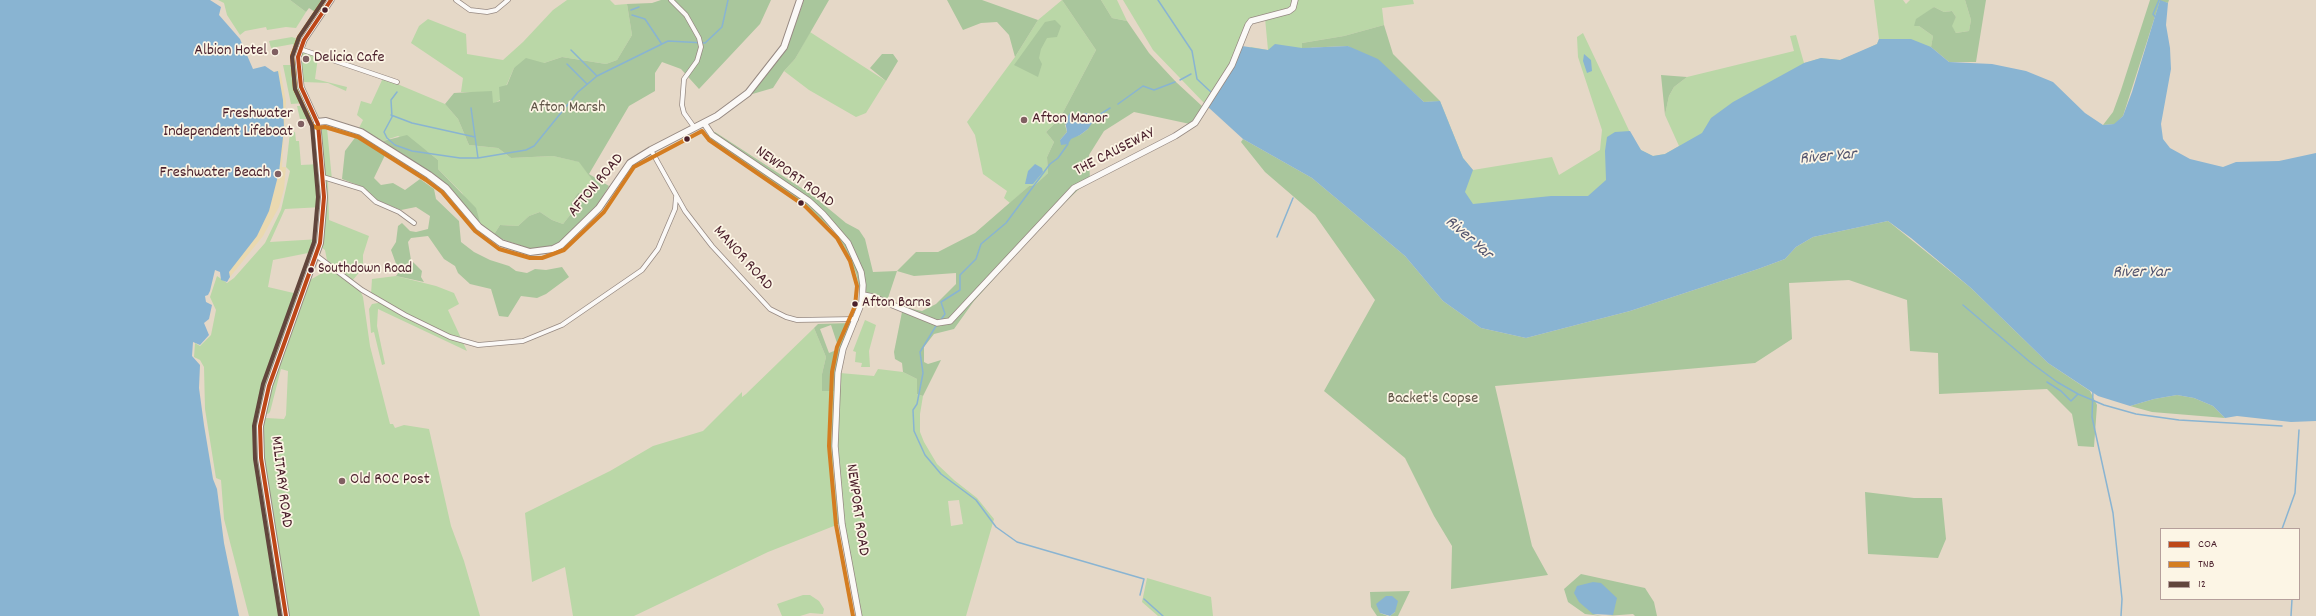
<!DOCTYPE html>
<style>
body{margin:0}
#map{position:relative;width:2316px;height:616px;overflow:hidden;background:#e5d8c7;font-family:Dekko,sans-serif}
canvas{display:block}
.legend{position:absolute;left:2160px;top:528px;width:140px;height:72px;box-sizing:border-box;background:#fcf5e5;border:1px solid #b59f9b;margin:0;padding:5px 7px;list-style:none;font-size:12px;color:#4a1f2b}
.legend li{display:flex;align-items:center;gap:8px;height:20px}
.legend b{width:20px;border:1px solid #b59f9b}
</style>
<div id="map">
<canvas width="2316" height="616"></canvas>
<ul class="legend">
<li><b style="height:5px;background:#bd4718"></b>COA</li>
<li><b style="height:5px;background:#d47d21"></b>TNB</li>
<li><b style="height:5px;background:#61453c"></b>12</li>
</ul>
</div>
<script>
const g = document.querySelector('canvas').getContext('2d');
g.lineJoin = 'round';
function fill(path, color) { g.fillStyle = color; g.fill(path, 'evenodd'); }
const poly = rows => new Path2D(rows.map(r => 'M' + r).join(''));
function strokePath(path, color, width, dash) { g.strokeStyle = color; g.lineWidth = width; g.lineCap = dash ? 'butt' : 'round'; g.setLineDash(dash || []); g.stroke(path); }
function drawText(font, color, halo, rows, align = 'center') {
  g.font = font + ' Dekko,sans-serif'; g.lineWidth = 3.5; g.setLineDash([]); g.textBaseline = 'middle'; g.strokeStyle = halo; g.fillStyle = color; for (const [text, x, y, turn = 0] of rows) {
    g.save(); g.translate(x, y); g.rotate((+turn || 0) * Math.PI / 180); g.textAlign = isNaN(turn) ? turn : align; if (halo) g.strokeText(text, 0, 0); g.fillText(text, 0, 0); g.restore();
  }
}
fill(poly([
 [218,0,290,0,306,12,296,28,286,27,267,30,266,27,245,31,240,35,227,15,224,3],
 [567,0,610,0,615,5,627,4,632,35,617,60,606,64,562,57,544,63,514,68,500,100,493,104,480,92,461,92,463,78,411,43,419,26,428,19,466,34,467,54,503,60,523,42,553,10],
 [1062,0,1096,50,1060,118,1046,132,1054,142,1047,157,1048,173,1035,185,1029,186,1010,203,1004,198,1007,191,983,174,975,135,967,122,1015,57,1038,20],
 [1101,0,1117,0,1127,21,1112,18],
 [1123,0,1293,0,1292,5,1288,9,1251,19,1236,55,1206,105,1153,50],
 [1297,0,1413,0,1414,4,1382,8,1384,25,1344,36,1302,43,1424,102,1440,101,1463,158,1473,170,1552,157,1559,175,1600,150,1602,130,1578,57,1577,37,1583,33,1634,141,1641,150,1653,156,1665,154,1679,146,1665,115,1669,96,1674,87,1687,77,1794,51,1790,36,1796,35,1804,63,1821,58,1840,60,1858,53,1877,44,1879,39,1874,0,1903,0,1906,4,1910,0,1965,0,1971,20,1969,31,1956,33,1951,26,1956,17,1952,11,1944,12,1934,7,1914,26,1919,26,1933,36,1931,47,1719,146,1620,162,1553,259,1238,56,1251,47,1268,50,1265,18,1290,13],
 [810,32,886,81,866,113,856,117,809,90,784,71,795,59],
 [292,37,300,40,295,53,293,44,271,48,269,41],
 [302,52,318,57,315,79,347,87,346,91,328,83,304,82,302,77],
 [294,60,296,62,297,85,304,103,291,104,283,65,291,65],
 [383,78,445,104,458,119,469,145,498,148,511,158,553,156,580,162,593,181,593,185,586,193,578,193,571,203,570,215,563,224,552,220,540,212,529,216,518,226,500,225,493,236,481,226,462,193,438,169,438,160,428,152,398,136,383,141,359,128,363,120,357,115,361,101,371,104],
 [297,106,305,106,314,119,300,119],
 [321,127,327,128,332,180,328,181,329,220,369,236,363,255,363,268,352,281,327,260,325,250,321,247,324,164],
 [295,132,296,141,299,141,301,165,321,164,323,207,285,209,270,242,320,239,318,251,273,260,268,287,302,295,273,370,258,434,284,616,249,616,224,519,221,480,216,478,205,409,204,367,200,360,194,357,195,343,200,346,211,335,216,310,210,297,217,276,227,283,234,278,265,243,281,210,290,171,286,167,290,133],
 [324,272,335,272,360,290,363,297,370,346,390,424,393,424,395,428,404,425,429,429,451,526,464,561,480,616,287,616,263,458,262,421,266,418,284,419,286,415,288,371,281,369,270,412,268,414,264,412,276,368,310,280],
 [396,276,436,286,454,293,459,304,448,310,467,351,378,309,377,326,385,364,382,365,374,332,371,333,369,309,372,304,384,302,371,294,372,279],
 [865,320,876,325,869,351,870,367,861,367,862,363,855,362,856,352,853,351],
 [814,328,826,357,822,374,822,391,834,391,833,468,839,524,768,552,634,616,573,616,565,567,532,582,525,513,610,471,653,446,703,431,742,392,742,397,746,394],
 [878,369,903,372,917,379,917,394,923,396,920,414,920,432,924,442,937,464,954,480,977,498,994,519,966,616,860,616,844,522,837,446,840,373,874,376],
 [959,500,963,524,951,526,948,501],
 [1147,578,1211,597,1213,616,1158,616,1142,602],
 [803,595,810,595,819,601,824,609,823,614,810,613,800,616,782,616,777,604]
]), '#bad7a7');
fill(poly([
 [290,0,323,0,315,12,309,8,306,12],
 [661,0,771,0,760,24,699,89,681,69,662,62,655,73,655,91,629,106,589,174,609,186,596,207,560,242,552,246,531,249,493,236,500,225,518,226,529,216,540,212,552,220,563,224,570,215,571,203,578,193,587,193,593,181,579,162,553,156,511,158,498,148,469,145,458,119,445,104,454,93,471,92,492,91,493,103,500,101,499,87,507,85,514,68,526,58,544,63,562,57,606,64,617,60,632,35,627,4,652,3],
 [804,0,829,0,795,59,784,71,773,88,749,95,787,48],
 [947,0,982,0,1038,20,1015,57,1009,35,997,22,981,23,963,30],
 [1062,0,1101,0,1112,18,1127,21,1149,53,1176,82,1203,107,1190,124,1134,112,1104,131,1089,155,1090,182,1079,189,1043,224,974,301,954,329,934,334,924,347,924,362,928,364,941,360,923,396,917,394,917,379,903,372,902,363,895,359,894,352,903,307,922,311,936,304,956,284,956,273,914,276,897,271,887,301,860,291,856,273,844,246,832,229,769,180,706,137,715,132,812,195,846,223,859,230,865,239,873,272,897,271,916,252,938,252,975,233,1029,186,1035,185,1048,173,1047,157,1054,142,1046,132,1060,118,1096,50],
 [1086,113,1088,129,1080,135,1060,140,1067,132,1065,125,1077,116],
 [1965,0,1986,0,1976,62,1949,62,1931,47,1933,36,1919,26,1914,26,1916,19,1934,7,1944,12,1952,11,1956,17,1952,26,1956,33,1969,31,1971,20],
 [2150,0,2169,0,2168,3,2160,1,2123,116,2115,124,2103,125,2113,112,2121,90],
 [1055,20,1061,26,1057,37,1047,38,1041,49,1039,58,1042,64,1038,77,1014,65,1045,22],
 [1384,25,1393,54,1440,101,1424,102,1394,75,1348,46,1302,48,1302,43,1344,36],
 [882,54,893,54,898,61,886,81,870,68],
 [1661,75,1687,77,1674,87,1669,96,1665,115],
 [357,135,365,138,386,153,374,178,381,185,393,183,405,190,420,179,434,189,436,199,459,221,461,242,474,252,490,260,509,266,516,271,527,273,535,269,546,270,562,267,569,277,546,294,537,298,521,296,508,317,499,316,491,289,470,284,458,273,455,266,444,259,428,236,411,238,408,242,411,260,422,271,421,277,424,282,396,276,399,272,391,250,396,242,398,226,402,223,410,231,416,232,428,229,430,216,416,207,401,210,377,200,363,187,342,179,345,151],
 [407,135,438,160,438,169,476,208,481,226,449,186,383,141],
 [1243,139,1312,178,1405,256,1443,301,1481,328,1526,338,1630,311,1758,269,1785,259,1796,247,1813,237,1888,221,1971,288,2048,363,2090,391,2097,405,2094,447,2078,446,2072,414,2047,389,1939,394,1938,353,1910,351,1907,300,1849,280,1789,283,1792,339,1755,363,1495,386,1532,546,1548,575,1451,589,1452,546,1434,516,1405,458,1324,391,1375,300,1315,215,1265,172,1241,142],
 [851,323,836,373,834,391,822,391,822,374,826,357,814,328,818,324],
 [831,325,839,349,829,353,820,329],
 [2177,395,2194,398,2213,406,2225,418,2152,412,2130,406,2154,399],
 [1865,492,1914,498,1942,498,1946,539,1938,558,1868,554],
 [1581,574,1645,588,1654,602,1657,616,1635,616,1633,614,1606,616,1613,615,1611,595,1606,589,1593,614,1602,616,1585,614,1568,602,1564,589],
 [1410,591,1398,616,1390,616,1395,612,1380,613,1388,616,1377,616,1371,607,1370,592]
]), '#a9c69c');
fill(poly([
 [269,69,274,72,280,70,286,101,282,167,286,167,284,189,279,207,263,236,230,277,229,273]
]), '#ead9b0');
fill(poly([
 [0,0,210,0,221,7,219,15,240,39,253,69,265,66,274,72,278,71,283,100,284,129,279,172,269,211,257,236,229,272,230,277,227,282,221,280,220,272,215,270,210,291,208,295,205,296,206,302,212,305,209,319,204,323,209,335,200,345,193,342,192,356,200,365,199,388,204,425,213,479,217,489,224,543,239,616,0,616],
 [2160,0,2168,3,2166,25,2170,48,2171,69,2161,124,2163,139,2170,148,2190,159,2223,167,2236,162,2279,161,2316,153,2316,421,2291,422,2237,416,2225,418,2213,406,2194,398,2177,395,2154,399,2130,406,2098,396,2048,363,1971,288,1911,238,1888,221,1813,237,1796,247,1785,259,1758,269,1630,311,1526,338,1481,328,1443,301,1405,256,1312,178,1243,139,1208,107,1242,46,1268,50,1275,44,1302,48,1348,46,1378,59,1424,102,1440,101,1463,158,1473,170,1465,192,1473,204,1551,196,1588,196,1606,180,1605,151,1607,137,1615,132,1630,131,1641,150,1653,156,1665,154,1702,133,1711,118,1733,102,1804,63,1821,58,1840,60,1877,44,1879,39,1911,39,1931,47,1949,62,1992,64,2026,71,2053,82,2085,113,2103,125,2114,124,2123,116,2132,92],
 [1584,54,1591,60,1592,71,1587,73,1583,61],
 [1070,113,1077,115,1086,113,1096,117,1088,129,1080,135,1071,139,1068,144,1061,145,1060,140,1067,132,1065,120],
 [1035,164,1042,168,1043,172,1033,184,1025,184,1028,171],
 [1593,582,1601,583,1617,598,1613,615,1593,614,1579,602,1574,593,1577,586],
 [1386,596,1392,596,1398,601,1395,612,1390,616,1380,613,1376,604]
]), '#89b4d2');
strokePath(poly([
 [1158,0,1192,51,1197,79,1212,93],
 [631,10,639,7],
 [632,15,645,19,661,43],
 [2156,18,2153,14,2159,0],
 [571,50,597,76],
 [567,64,587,84],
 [1180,80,1191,74],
 [397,92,391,100,392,117,384,132,387,138,395,145,412,151,460,158,478,158,526,150,534,146,578,92,597,76,668,41,705,43,722,27,728,0],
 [1118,104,1143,86,1154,90,1175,82],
 [471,108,478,158],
 [391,115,412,123,475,137],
 [1096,117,1110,108],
 [1277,237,1293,198],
 [1963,305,2030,362,2057,382,2078,394,2104,405,2136,414,2179,420,2282,426],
 [940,321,945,314,941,302,960,290,960,275,976,259,981,244,1006,223,1050,164,1058,158,1068,144],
 [936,326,920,352,923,373,917,404,913,410,914,431,925,455,941,474,976,500,996,527,1017,542,1144,579,1140,595],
 [2047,382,2061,391,2071,401,2078,394],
 [2093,391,2092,417,2113,513,2122,599,2121,616],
 [2282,529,2295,493,2299,430],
 [1144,599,1163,616],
 [2291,616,2292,599]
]), '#89b4d2', 1.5);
const street = poly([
 [456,0,470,10,487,12,496,10,508,0],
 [671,0,686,15,699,38,701,47,697,61,684,79,682,105,684,113,694,127],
 [300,49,397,82],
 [651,150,685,211,712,246,770,309,786,317,797,320,856,319],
 [323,177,362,189,376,202,399,212,414,223],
 [317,256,362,290,405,315,450,337,478,345,523,341,562,325,642,270,658,249,675,209,676,197]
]);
const secondary = poly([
 [317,122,301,87,298,57,304,40,331,0],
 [704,123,712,135,809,201,823,214,848,243,861,272,863,285,862,302,843,349,838,373,835,446,842,524,859,616],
 [863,295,873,297,937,323,950,321,1074,188,1175,136,1195,123,1232,65,1248,25,1251,21,1289,11,1293,8,1295,0]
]);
const primary = poly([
 [286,616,261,458,260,426,269,386,320,243,324,197,317,122,326,121,361,132,429,175,446,188,479,227,501,243,530,252,553,249,561,245,599,208,630,163,651,150,717,116,748,93,784,47,800,0]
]);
strokePath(street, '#968982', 5.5);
strokePath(secondary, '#968982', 7);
strokePath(primary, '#968982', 8);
strokePath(street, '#fbf9f7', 4);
strokePath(secondary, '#fbf9f7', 5.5);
strokePath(primary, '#fbf9f7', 6);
strokePath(poly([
 [286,616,261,458,260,426,269,386,320,243,324,197,318,124,301,87,298,57,304,40,331,0]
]), '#bd4718', 4);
strokePath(poly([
 [324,0,299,37,292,56,295,89,312,125,317,128,325,127,358,137,426,180,442,192,475,231,499,249,530,258,542,258,564,250,604,212,634,167,702,131,709,140,805,206,837,238,850,261,857,286,855,306,837,347,832,372,829,446,836,525,853,616]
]), '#d47d21', 4);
strokePath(poly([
 [280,616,255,459,254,426,263,384,314,242,318,197,312,126,295,89,292,57,299,37,324,0]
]), '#61453c', 4);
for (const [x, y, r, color] of [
 [325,10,3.5,"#4a1f2b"],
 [275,52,4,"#806062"],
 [306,59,4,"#806062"],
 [1024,120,4,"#806062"],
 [301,124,4,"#806062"],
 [687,139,3.5,"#4a1f2b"],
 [278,174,4,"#806062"],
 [801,203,3.5,"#4a1f2b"],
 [311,270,3.5,"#4a1f2b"],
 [855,304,3.5,"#4a1f2b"],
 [342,481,4,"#806062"]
]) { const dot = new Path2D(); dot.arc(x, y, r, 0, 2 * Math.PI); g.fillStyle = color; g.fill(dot); strokePath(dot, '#fcf5e5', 1.5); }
drawText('15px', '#4a1f2b', '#fcf5e5', [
 ["Southdown Road",318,270],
 ["Afton Barns",862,304]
], 'left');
drawText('16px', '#4a1f2b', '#fcf5e5', [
 ["Albion Hotel",267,52],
 ["Delicia Cafe",314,59,"left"],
 ["Freshwater",293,115],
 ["Independent Lifeboat",293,133],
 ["Afton Manor",1032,120,"left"],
 ["Freshwater Beach",270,174],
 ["Old ROC Post",350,481,"left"]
], 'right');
drawText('16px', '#615648', '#fcf5e5', [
 ["Afton Marsh",568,109],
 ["Backet's Copse",1433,400]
]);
drawText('16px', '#4a1f2b', '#fcf5e5', [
 ["THE CAUSEWAY",1115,153,-27],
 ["NEWPORT ROAD",794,178,36],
 ["AFTON ROAD",597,186,-50],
 ["MANOR ROAD",742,259,48],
 ["MILITARY ROAD",280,482,83],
 ["NEWPORT ROAD",856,510,82]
]);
drawText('italic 17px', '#53556f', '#fcf5e5', [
 ["River Yar",1828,158,-5],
 ["River Yar",1468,239,41],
 ["River Yar",2141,274]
]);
</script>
